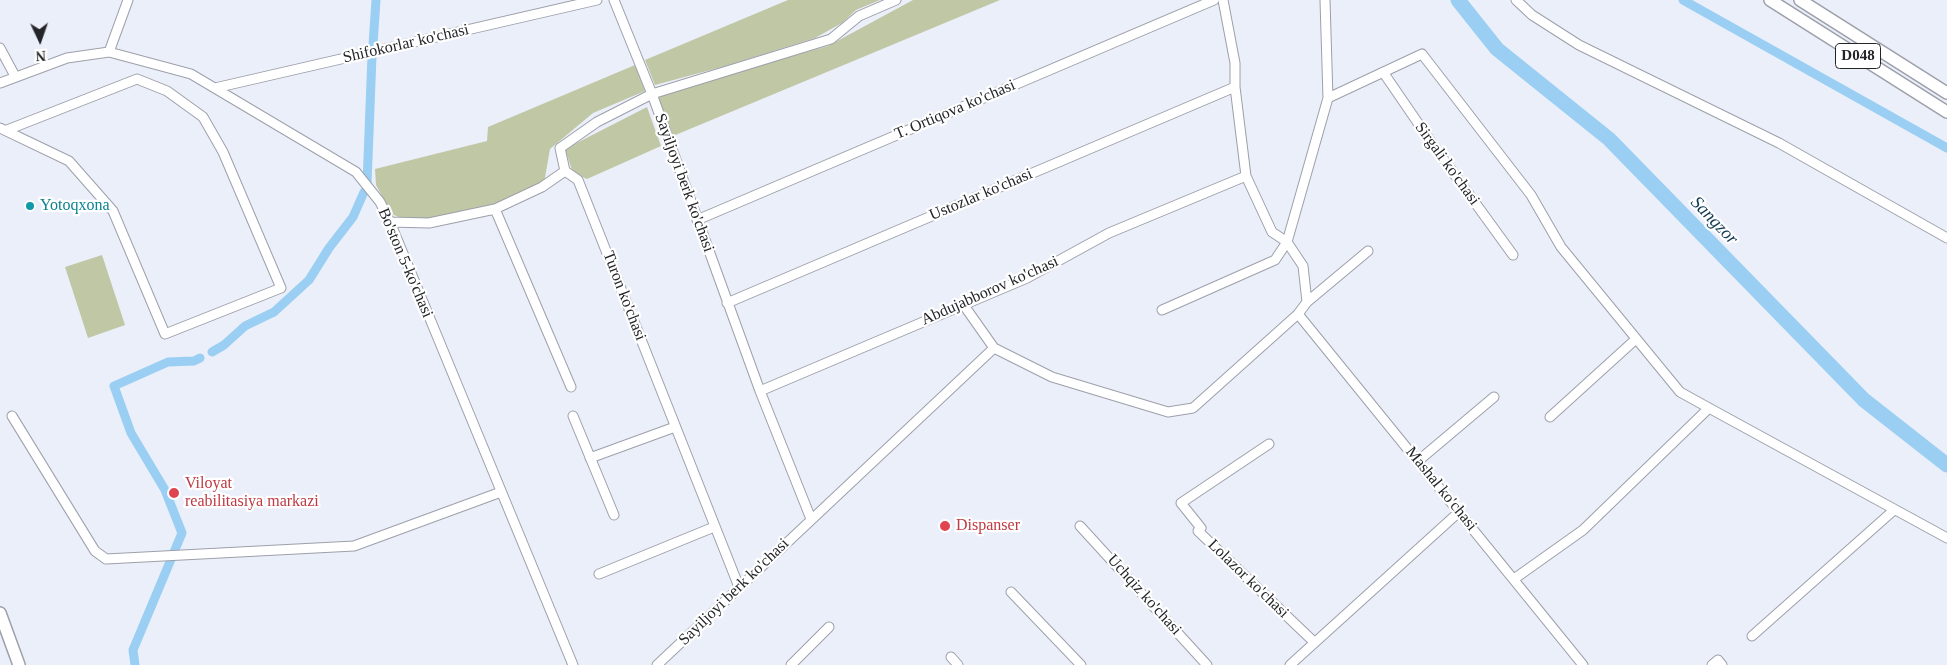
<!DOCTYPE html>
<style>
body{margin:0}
#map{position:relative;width:1947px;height:665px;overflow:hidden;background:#ebeffa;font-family:"Times New Roman",serif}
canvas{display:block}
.north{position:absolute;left:15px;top:15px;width:50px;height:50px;-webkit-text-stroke:4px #fff;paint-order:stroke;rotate:177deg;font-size:14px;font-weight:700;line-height:20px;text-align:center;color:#242529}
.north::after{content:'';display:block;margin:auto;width:18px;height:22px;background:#242529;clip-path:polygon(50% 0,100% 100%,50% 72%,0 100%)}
</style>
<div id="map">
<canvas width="1947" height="665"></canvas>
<div class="north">N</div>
</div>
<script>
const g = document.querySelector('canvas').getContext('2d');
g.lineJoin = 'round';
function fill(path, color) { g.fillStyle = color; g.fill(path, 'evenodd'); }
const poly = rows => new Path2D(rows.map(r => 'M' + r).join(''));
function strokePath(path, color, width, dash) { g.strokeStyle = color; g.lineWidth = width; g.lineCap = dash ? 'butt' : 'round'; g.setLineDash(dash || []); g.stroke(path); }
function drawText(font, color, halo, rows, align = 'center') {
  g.font = font + ' "Times New Roman",serif'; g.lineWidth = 4.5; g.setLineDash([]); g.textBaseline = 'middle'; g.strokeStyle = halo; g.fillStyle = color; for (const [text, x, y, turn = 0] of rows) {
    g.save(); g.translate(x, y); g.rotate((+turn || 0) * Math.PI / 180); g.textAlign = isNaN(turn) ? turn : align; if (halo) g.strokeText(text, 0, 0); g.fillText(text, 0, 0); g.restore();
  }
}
fill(poly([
 [788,0,880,0,856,10,842,23,815,38,729,65,655,85,645,60],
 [913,0,1000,0,673,136,658,97,750,68,828,46],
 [635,65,645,91,593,113,550,149,544,183,494,204,426,219,403,219,392,214,376,185,375,169,487,141,488,127],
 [647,107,661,146,587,179,573,173,565,149],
 [102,255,125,325,88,338,65,267]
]), '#c0c7a5');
strokePath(poly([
 [1683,0,1947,148],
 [373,45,376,0],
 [367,184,372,56],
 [212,352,224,345,245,326,274,312,309,280,329,248,353,217,364,192],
 [135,665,133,650,182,533,165,490,131,433,114,386,168,362,194,361,200,358]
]), '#9acff3', 9);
strokePath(poly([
 [1458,0,1497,49,1609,139,1864,400,1947,465]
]), '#9acff3', 15);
const minor = poly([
 [1516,0,1532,15,1579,45,1779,143,1947,238],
 [0,48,15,76],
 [109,52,128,0],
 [1383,72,1431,142,1513,255],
 [0,83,67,58,109,52,191,74,356,172,380,202,390,222,573,665],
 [215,88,597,0],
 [1328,98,1422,54,1531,195,1561,247,1680,392,1709,408],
 [0,128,69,161,113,211,165,334,281,288,223,152,203,117,167,91,137,79,7,130],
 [565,171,578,180,739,587],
 [495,209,571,387],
 [697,220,1214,0],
 [390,222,429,223,495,209,542,187,565,171,560,148,597,122,652,94,614,0],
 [1307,302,1368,251],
 [727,303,1235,87],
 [963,304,994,348,1052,377,1168,412,1193,408,1298,314,1307,302,1303,266,1287,242,1272,232,1246,176,1235,87,1235,63,1223,0],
 [1162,310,1275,260,1287,242,1328,98,1325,0],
 [1298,314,1583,665],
 [760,391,1027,278,1109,233,1246,176],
 [12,416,95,551,106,559,354,546,501,492],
 [573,416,614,515],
 [1550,417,1636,339],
 [1269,444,1181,503,1201,528,1198,531,1314,642],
 [590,458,675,427],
 [1418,461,1494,397],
 [811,519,760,391,652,94,831,39,859,16,896,0],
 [1080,526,1207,665],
 [599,574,714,527],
 [1514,579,1583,530,1709,408,1947,538],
 [1011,592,1081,665],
 [1752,636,1894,510],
 [951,657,958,665],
 [657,665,994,348],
 [791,665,829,627],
 [1290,665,1459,512],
 [1712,665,1718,660,1722,665]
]);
const major = poly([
 [1770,0,1947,112],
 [1800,0,1947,93],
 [0,613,19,665]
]);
strokePath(minor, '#9da0aa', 11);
strokePath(major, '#9da0aa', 14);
strokePath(minor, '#fff', 9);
strokePath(major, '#fff', 11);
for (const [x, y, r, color] of [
 [30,206,5,"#0f9aa8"],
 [174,493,6,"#e0444e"],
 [945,526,6,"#e0444e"]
]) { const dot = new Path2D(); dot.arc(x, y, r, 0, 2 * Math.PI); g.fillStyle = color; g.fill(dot); strokePath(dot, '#fff', 2); }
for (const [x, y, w] of [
 [1858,56,45]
]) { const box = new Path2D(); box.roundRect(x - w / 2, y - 12.5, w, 25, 4); g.fillStyle = '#fff'; g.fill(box); strokePath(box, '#242529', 1); }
drawText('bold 15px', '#242529', null, [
 ["D048",1858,56]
]);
drawText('16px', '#242529', '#fff', [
 ["Shifokorlar ko'chasi",406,44,-13],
 ["T. Ortiqova ko'chasi",955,110,-23],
 ["Sirgali ko'chasi",1447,164,54],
 ["Sayiljoyi berk ko'chasi",684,183,70],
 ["Ustozlar ko'chasi",981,195,-23],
 ["Bo'ston 5-ko'chasi",405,263,67],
 ["Abdujabborov ko'chasi",990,291,-24],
 ["Turon ko'chasi",624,296,69],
 ["Mashal ko'chasi",1441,489,51],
 ["Lolazor ko'chasi",1248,579,44],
 ["Sayiljoyi berk ko'chasi",734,592,-44],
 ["Uchqiz ko'chasi",1144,595,48]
]);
drawText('16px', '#0d838f', '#fff', [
 ["Yotoqxona",40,206]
], 'left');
drawText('16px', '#be3a42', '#fff', [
 ["Viloyat",185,484],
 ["reabilitasiya markazi",185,502],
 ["Dispanser",956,526]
], 'left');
drawText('italic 18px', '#0f3a52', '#fff', [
 ["Sangzor",1714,221,46]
]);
</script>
